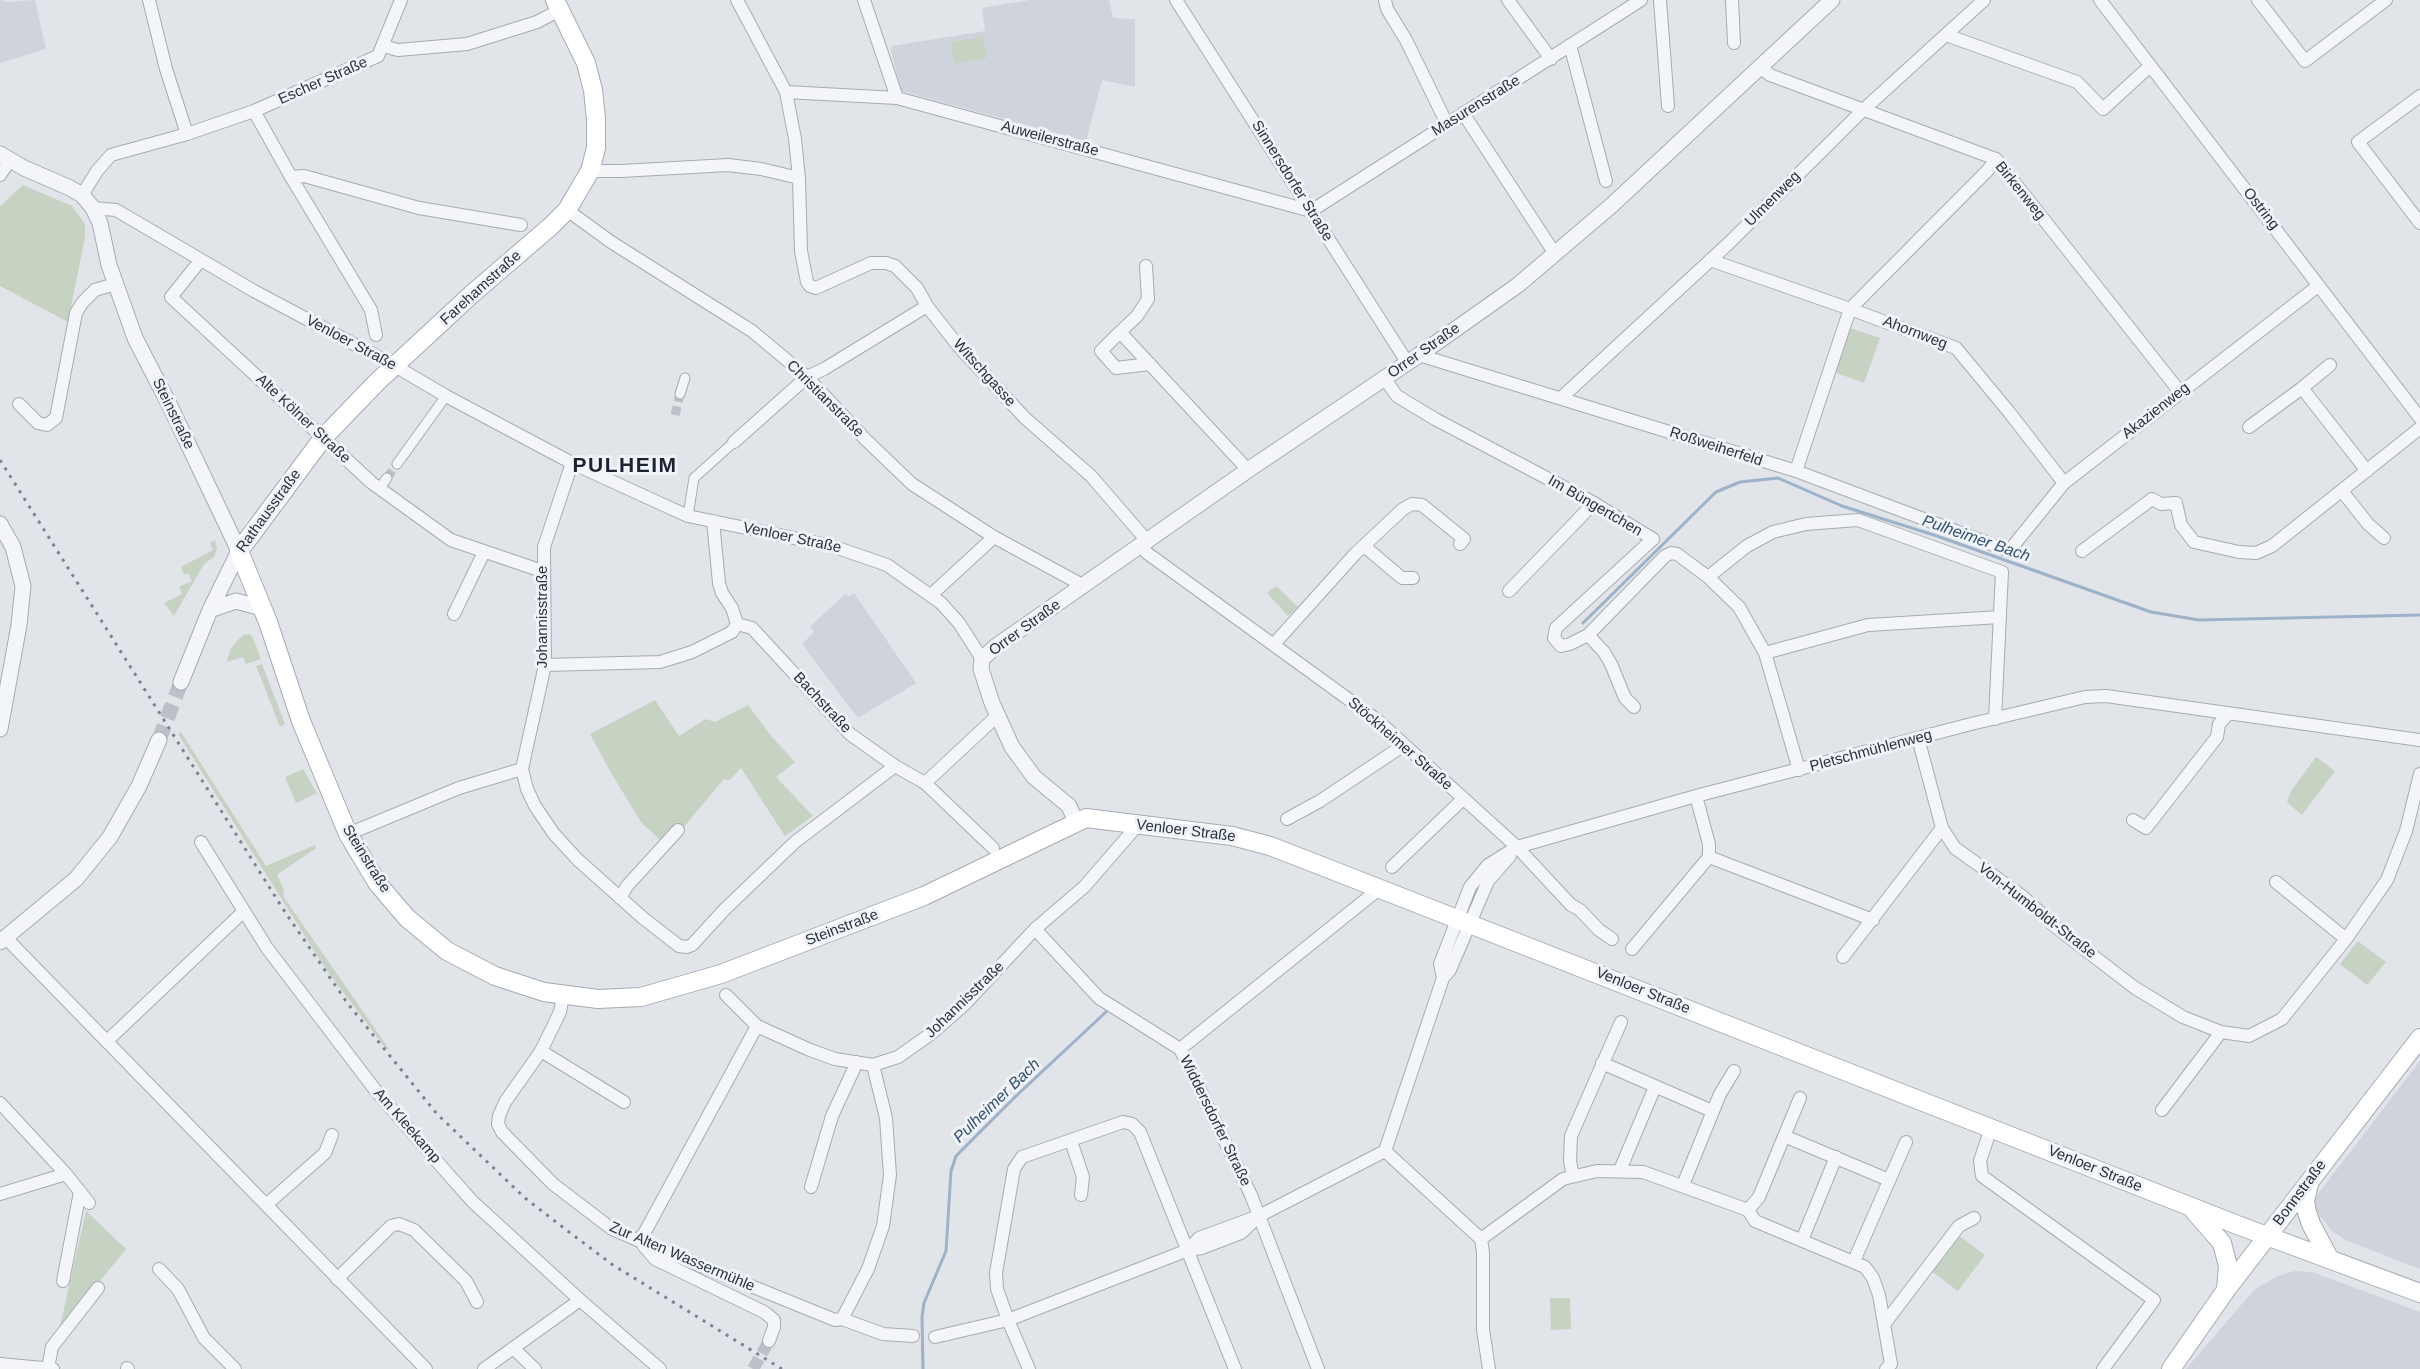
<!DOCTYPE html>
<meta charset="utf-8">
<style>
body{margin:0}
canvas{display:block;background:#e1e4e9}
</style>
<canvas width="2420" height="1369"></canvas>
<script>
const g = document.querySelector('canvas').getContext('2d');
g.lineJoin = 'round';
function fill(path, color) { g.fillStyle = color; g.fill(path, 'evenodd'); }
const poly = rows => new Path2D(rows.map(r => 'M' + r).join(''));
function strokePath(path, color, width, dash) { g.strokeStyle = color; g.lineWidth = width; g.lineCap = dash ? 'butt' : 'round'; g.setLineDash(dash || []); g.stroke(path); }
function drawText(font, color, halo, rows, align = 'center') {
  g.font = font + ' Arial,sans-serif'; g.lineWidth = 6; g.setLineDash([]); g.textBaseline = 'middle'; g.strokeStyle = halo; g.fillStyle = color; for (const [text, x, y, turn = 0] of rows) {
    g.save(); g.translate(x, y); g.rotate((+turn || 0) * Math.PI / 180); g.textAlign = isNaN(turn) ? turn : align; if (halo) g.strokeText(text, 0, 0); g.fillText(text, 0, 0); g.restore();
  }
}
fill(poly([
 [0,0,6,2,35,0,46,49,0,63],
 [1030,0,1109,0,1113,18,1135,19,1135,87,1102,80,1086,141,901,91,891,50,892,46,985,31,982,8],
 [846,593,849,597,854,593,916,683,858,718,802,644,814,632,810,627],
 [2420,1061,2420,1269,2345,1240,2331,1230,2314,1208,2314,1199],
 [2295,1271,2312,1272,2420,1312,2420,1369,2186,1369,2255,1289,2278,1276]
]), '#cfd3db');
fill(poly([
 [983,37,987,58,954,63,951,42],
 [23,185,72,206,85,224,85,237,68,322,0,286,0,206],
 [1850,328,1880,338,1864,383,1834,372],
 [215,540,217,549,214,557,204,564,174,616,164,603,182,594,179,587,192,581,188,573,184,575,181,567,213,550,210,543],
 [1276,586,1298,607,1288,616,1267,593],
 [249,634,252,636,261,659,246,664,243,657,227,662,230,650,236,642,243,635],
 [262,664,285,724,280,727,256,666],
 [655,700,679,736,706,719,715,722,748,705,772,737,795,762,776,777,813,816,785,836,741,768,730,780,724,779,667,847,641,822,610,771,590,734],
 [181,732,266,866,315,845,316,848,277,875,284,890,283,896,389,1049,386,1049,325,968,178,734],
 [2316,757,2335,771,2302,815,2287,802,2291,791],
 [303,769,317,793,296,803,285,777],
 [2358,941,2386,962,2367,985,2340,964],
 [86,1211,126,1249,59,1331],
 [1957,1234,1985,1255,1958,1291,1930,1270],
 [1550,1298,1570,1298,1571,1329,1551,1330]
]), '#c6d3c2');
strokePath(poly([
 [1583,623,1716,492,1740,482,1778,478,1842,506,1937,536,2151,612,2199,620,2420,615],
 [923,1369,922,1317,924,1303,946,1251,951,1171,956,1156,1015,1097,1107,1011]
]), '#9db2c9', 3);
strokePath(poly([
 [675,415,680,394],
 [387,478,397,464]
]), '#bcc0c7', 9, [9, 4.5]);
strokePath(poly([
 [753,1369,769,1341]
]), '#bcc0c7', 12, [12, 6]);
strokePath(poly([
 [159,740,181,682]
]), '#bcc0c7', 15, [15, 8]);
const pedestrian = poly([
 [680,394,685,378],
 [397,464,446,396],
 [379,489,387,478],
 [688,516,694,478,734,442]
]);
const minor = poly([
 [149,0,166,69,187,134],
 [737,0,786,92,795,139,799,178,801,251,807,282,810,286,816,288,871,263,886,263,895,266,917,288,927,306,959,347,1025,418,1091,476,1148,542],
 [864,0,897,98],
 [1176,0,1407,362],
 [1385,0,1387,9,1406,40,1447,124],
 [1508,0,1551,59],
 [1660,0,1668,106],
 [1732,0,1734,43],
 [2100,0,2420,418],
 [2258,0,2305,61,2386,0],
 [1946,35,2077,82,2103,109,2150,66],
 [1570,45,1606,181],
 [383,46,398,50,467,44,537,22,560,10],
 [1760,67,1770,75,1996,159,2180,392],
 [786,92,897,98,1311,211,1641,0],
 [2420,96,2358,142,2420,223],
 [254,111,291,177,371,310,376,335],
 [1463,113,1555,254],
 [590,171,621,171,728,165,761,169,799,178],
 [0,175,10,160],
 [291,177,304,176,419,208,521,225],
 [82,195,97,171,111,155,187,134,254,111,378,56,401,0],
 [93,208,116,210,254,291,395,366,446,396,572,463,668,507,688,516,832,546,887,565,941,603,959,623,982,659],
 [567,210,611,242,752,331,807,377,865,439,912,484,994,537,1084,586],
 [1710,260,1850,309,1956,348,2009,412,2064,483],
 [200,261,171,297,372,483,451,540,542,571],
 [1146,266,1148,299,1137,316,1120,332,1248,470],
 [1120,332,1101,351,1116,368,1150,364],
 [1419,355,1796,471,2009,551,2064,483,2318,286],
 [1384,378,1397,396,1435,419,1594,503,1653,539,1556,628,1554,638,1561,646,1570,644,1588,635,1665,556,1671,553,1677,554,1708,577,1739,607,1765,653,1799,770],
 [2302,388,2330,365],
 [1561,398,1729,243,1862,111,1984,0],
 [19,404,38,423,47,425,56,418,76,313,82,303,95,290,115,284],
 [2249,427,2302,388,2367,471],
 [734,442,807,377,824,369,927,306],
 [572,463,544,547,545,665,522,769,527,789,535,806,554,834,578,860,643,918,679,946,687,947,692,945,725,909,795,842,895,766],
 [1796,471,1850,309,1988,170,1996,159],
 [2342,491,2368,524,2384,538],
 [713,521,719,583,722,593,732,608,737,624],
 [1142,546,1147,553,1377,720,1517,847,1571,905,1580,910,1599,930,1612,939],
 [1364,546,1402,578,1413,578],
 [2082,551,2152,499,2161,504,2176,503,2181,525,2194,542,2239,552,2256,553,2272,546,2420,428],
 [1708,577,1747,546,1773,532,1806,524,1858,520,2002,572,1995,719],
 [1509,591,1594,503],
 [931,595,994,537],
 [454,614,484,552],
 [737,624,752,628,850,734,895,766,925,783,993,848],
 [1588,635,1604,652,1611,664,1625,698,1634,707],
 [1274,644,1355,554,1403,509,1412,504,1422,505,1464,539,1460,544],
 [1765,653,1868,625,2000,617],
 [545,665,660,662,692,652,732,632,737,624],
 [1918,738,1942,828,1955,848,2022,896,2057,928,2135,988,2183,1017,2221,1032,2249,1036,2282,1019,2346,939,2387,880,2406,831,2420,774],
 [925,783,997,716],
 [1287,819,1320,801,1404,745],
 [2133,820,2146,828,2217,737,2219,724,2229,713],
 [348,834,459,788,522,769],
 [201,842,267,948,376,1091,448,1174,473,1202,580,1300,660,1369],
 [1709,857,1873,920],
 [1392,867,1463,799],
 [2276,882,2346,939],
 [620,898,627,886,678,830],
 [1035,929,1099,998,1180,1049,1251,1195,1318,1369],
 [5,937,426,1369],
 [1632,949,1709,857,1709,844,1696,796],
 [1843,957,1942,828],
 [1443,978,1440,964,1470,887,1488,865,1517,847,1696,796,1971,724,2085,697,2106,696,2420,740],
 [726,995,757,1026,810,1050,835,1059,873,1065,898,1057,932,1033,965,1004,1035,929,1084,887,1137,826],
 [563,996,560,1012,541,1051,505,1102,499,1116,498,1124,502,1132,553,1184,612,1229,640,1241,835,1320,842,1319,883,1334,913,1336],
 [107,1041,244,911],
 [1180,1049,1379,889],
 [541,1051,624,1102],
 [1602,1063,1712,1111],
 [0,1103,66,1174,89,1203],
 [2162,1110,2221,1032],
 [1991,1128,1980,1161,1982,1176,2154,1300,2103,1369],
 [1784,1136,1889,1180],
 [1071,1141,1083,1177,1081,1195],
 [1385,1151,1481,1239,1483,1253,1483,1330,1489,1369],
 [1620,1170,1655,1087],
 [1573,1176,1570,1161,1571,1136,1621,1022],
 [1683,1185,1720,1094,1734,1071],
 [811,1187,832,1116,857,1062],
 [0,1194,66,1174],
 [266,1205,325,1153,332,1135],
 [1748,1210,1759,1197,1800,1098],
 [1481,1239,1563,1179,1597,1171,1643,1172,1748,1210,1755,1221,1865,1267,1873,1278,1879,1295,1891,1364,1886,1369],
 [1802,1240,1836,1157],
 [640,1241,757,1026],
 [643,1245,655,1259,764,1312,774,1320,774,1327,769,1341],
 [1188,1250,1199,1238,1259,1216,1385,1151,1443,978,1450,970,1488,881,1510,856],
 [1854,1261,1906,1142],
 [159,1269,178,1289,204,1338,235,1369],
 [337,1279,391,1226,399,1224,414,1230,466,1281,477,1302],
 [63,1281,80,1192],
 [842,1319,868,1269,883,1226,890,1175,886,1118,873,1065],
 [1885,1323,1959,1226,1974,1218],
 [935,1337,1008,1320,1188,1250,1202,1248,1241,1233,1258,1217],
 [513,1348,535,1369],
 [0,1364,53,1369],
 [48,1368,52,1347,98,1288],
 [127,1368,128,1369],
 [484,1369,580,1300],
 [1029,1369,1008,1320,997,1289,996,1273,1014,1169,1022,1157,1123,1122,1132,1124,1140,1132,1235,1369]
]);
const tertiary = poly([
 [0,154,24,168,70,188,82,195,93,208,100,223,109,265,135,338,170,406,239,551,210,610,181,682],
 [0,524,13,547,23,586,19,625,0,729],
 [210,610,236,601,262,608],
 [1076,822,1069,806,1034,777,1012,747,992,703,981,669,982,659,995,647,1248,470,1419,355,1518,285,1612,205,1832,0],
 [0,942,76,879,110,837,139,786,159,740]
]);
const secondary = poly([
 [555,0,586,63,593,90,596,119,596,148,590,171,567,210,551,226,472,294,377,382,323,438,239,551,268,622,301,721,348,834,378,884,407,918,447,951,495,976,544,992,598,999,641,997,721,974,924,896,1086,818,1232,836,1270,846,1314,863,2240,1226,2420,1293],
 [2309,1184,2305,1201,2307,1212,2311,1224,2329,1258],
 [2194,1211,2222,1243,2228,1266,2226,1290],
 [2171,1369,2226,1290,2420,1038]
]);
strokePath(pedestrian, '#a6abb3', 11);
strokePath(minor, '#a6abb3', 14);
strokePath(tertiary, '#a6abb3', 17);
strokePath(secondary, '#a6abb3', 20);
strokePath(pedestrian, '#f4f5f8', 9);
strokePath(minor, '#f4f5f8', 12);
strokePath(tertiary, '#f4f5f8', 15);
strokePath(secondary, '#fff', 18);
strokePath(poly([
 [0,460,285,912,348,1004,437,1114,525,1198,569,1232,613,1265,782,1369]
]), '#7b8493', 3, [3, 6]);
drawText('15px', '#293241', '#f0f3f7', [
 ["Escher Straße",323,81,-24],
 ["Masurenstraße",1476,106,-32],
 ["Auweilerstraße",1050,139,15],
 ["Sinnersdorfer Straße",1292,181,58],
 ["Birkenweg",2020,191,51],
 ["Ulmenweg",1773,199,-45],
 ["Ostring",2261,209,52],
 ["Farehamstraße",481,288,-42],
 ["Ahornweg",1915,333,21],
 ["Venloer Straße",351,343,28],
 ["Orrer Straße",1424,351,-35],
 ["Witschgasse",984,373,48],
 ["Christianstraße",825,399,45],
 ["Akazienweg",2156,411,-38],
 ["Steinstraße",173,414,64],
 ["Alte Kölner Straße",303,419,43],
 ["Roßweiherfeld",1716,447,18],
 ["Im Büngertchen",1595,506,30],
 ["Rathausstraße",269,511,-54],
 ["Venloer Straße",792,538,12],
 ["Johannisstraße",543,617,-90],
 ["Orrer Straße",1025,628,-36],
 ["Bachstraße",822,703,47],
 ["Stöckheimer Straße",1400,744,41],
 ["Pletschmühlenweg",1871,751,-15],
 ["Venloer Straße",1186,831,7],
 ["Steinstraße",366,859,58],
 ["Von-Humboldt-Straße",2037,911,38],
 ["Steinstraße",842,928,-21],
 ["Venloer Straße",1643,991,22],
 ["Johannisstraße",965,1000,-44],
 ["Widdersdorfer Straße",1215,1121,64],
 ["Am Kleekamp",407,1126,49],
 ["Venloer Straße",2095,1169,22],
 ["Bonnstraße",2300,1193,-53],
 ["Zur Alten Wassermühle",682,1257,23]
]);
drawText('italic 16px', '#345174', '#f0f3f7', [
 ["Pulheimer Bach",1976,539,19],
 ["Pulheimer Bach",997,1101,-44]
]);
g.letterSpacing = '1.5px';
drawText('bold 21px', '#1c2332', '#f0f3f7', [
 ["PULHEIM",625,466]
]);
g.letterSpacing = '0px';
</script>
